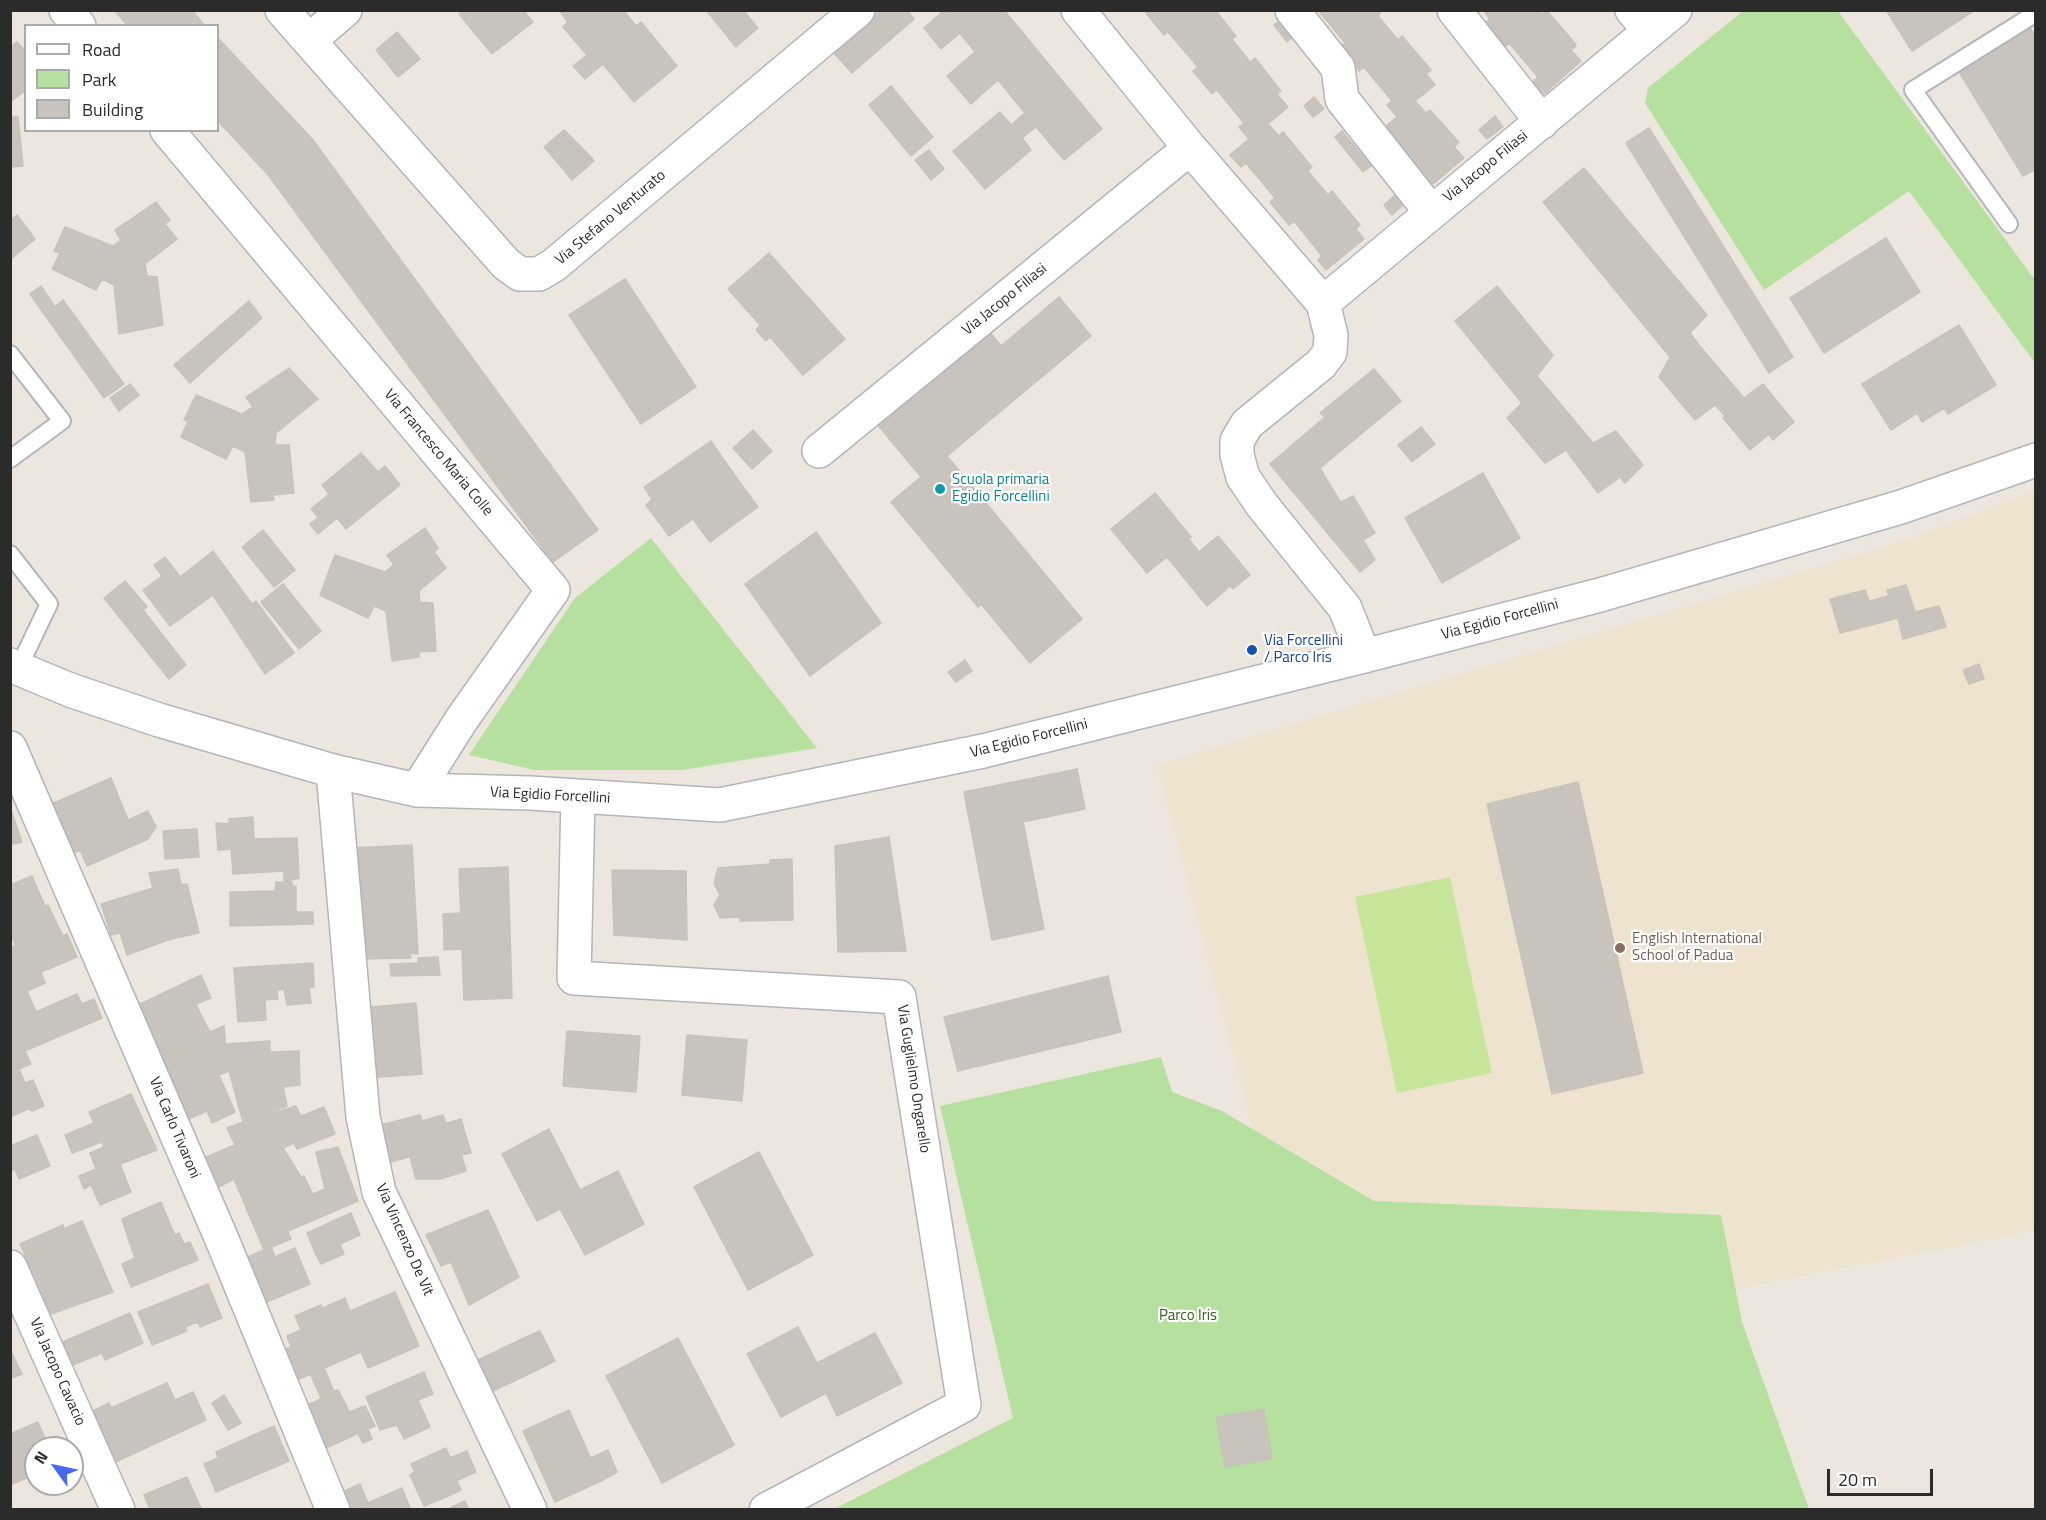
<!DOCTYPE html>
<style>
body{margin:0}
#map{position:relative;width:2046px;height:1520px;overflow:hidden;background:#ece6de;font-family:"Titillium Web",sans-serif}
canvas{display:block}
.frame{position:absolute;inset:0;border:12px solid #2b2b2b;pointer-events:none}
.legend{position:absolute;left:24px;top:24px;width:195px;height:108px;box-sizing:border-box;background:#fff;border:2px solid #aaa;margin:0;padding:8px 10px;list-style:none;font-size:18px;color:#2b2b2b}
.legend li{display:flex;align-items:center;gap:12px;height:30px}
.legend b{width:30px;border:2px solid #aaa}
.north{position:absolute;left:24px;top:1436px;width:60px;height:60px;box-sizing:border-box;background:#fff;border:2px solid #aaa;border-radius:50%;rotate:303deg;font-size:16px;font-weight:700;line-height:24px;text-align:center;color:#2b2b2b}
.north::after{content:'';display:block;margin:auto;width:21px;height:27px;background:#4769f0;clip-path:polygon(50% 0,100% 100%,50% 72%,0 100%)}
.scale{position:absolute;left:1827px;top:1469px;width:106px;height:27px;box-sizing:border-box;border:3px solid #2b2b2b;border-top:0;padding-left:8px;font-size:18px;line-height:21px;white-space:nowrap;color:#2b2b2b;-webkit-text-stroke:4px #fff;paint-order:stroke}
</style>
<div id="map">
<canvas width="2046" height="1520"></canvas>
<div class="frame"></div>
<ul class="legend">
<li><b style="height:8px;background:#fff"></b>Road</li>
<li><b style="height:16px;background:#b5e09e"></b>Park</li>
<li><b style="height:16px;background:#c8c4bd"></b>Building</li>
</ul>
<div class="north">N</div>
<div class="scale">20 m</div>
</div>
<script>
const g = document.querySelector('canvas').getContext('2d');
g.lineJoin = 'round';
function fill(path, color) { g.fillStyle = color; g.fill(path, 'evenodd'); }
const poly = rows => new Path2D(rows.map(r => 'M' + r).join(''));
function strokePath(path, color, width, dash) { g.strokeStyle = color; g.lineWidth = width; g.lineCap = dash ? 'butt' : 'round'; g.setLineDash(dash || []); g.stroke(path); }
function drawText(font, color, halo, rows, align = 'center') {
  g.font = font + ' "Titillium Web",sans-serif'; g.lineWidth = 4.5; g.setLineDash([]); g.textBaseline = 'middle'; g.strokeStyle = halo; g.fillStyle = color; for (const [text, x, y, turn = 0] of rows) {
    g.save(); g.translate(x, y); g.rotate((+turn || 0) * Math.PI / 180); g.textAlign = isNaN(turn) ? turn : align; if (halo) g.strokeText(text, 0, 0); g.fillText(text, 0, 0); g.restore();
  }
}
fill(poly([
 [2035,491,2035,1231,1734,1290,1721,1215,1374,1201,1253,1131,1157,765,1897,543]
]), '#ede3cf');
fill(poly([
 [1743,11,1838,11,2035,280,2035,363,1909,191,1764,290,1645,103,1648,88],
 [651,538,817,748,683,770,535,770,469,755,575,598],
 [1161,1057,1172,1092,1222,1111,1374,1201,1721,1215,1742,1322,1809,1509,832,1510,1013,1418,940,1106]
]), '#b5e09e');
fill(poly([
 [1450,877,1492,1073,1397,1093,1355,897]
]), '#c7e69a');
const building = poly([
 [114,10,192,10,205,26,128,26,114,10],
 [463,10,523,10,533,22,492,54,459,14,463,10],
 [559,10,623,10,636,26,641,22,677,66,634,102,603,64,585,79,573,66,587,55,563,27,568,22,559,10],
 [706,10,743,10,758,28,736,47,706,10],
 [881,10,907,10,914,19,852,73,833,52,881,10],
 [941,10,1004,10,1102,129,1064,160,1036,127,1022,138,1031,150,985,189,953,151,1000,112,1011,125,1025,113,941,10],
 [1149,10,1215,10,1236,36,1232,39,1250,62,1255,58,1281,91,1277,94,1288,107,1268,124,1279,136,1283,132,1297,149,1312,167,1308,171,1328,195,1332,191,1360,225,1356,229,1364,239,1326,270,1318,260,1322,256,1294,221,1289,225,1270,202,1275,198,1246,163,1241,167,1230,155,1249,139,1239,127,1244,123,1217,90,1212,94,1193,71,1198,67,1168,32,1164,35,1146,13,1149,10],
 [1318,10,1382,10,1378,16,1398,40,1402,36,1431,70,1426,74,1435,85,1415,101,1426,113,1430,110,1456,139,1459,142,1454,147,1464,158,1427,189,1378,133,1397,117,1387,105,1392,101,1364,67,1359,71,1340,47,1345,43,1318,10],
 [1483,10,1539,10,1543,14,1547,11,1574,42,1576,46,1571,50,1581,61,1544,94,1533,82,1538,77,1509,43,1505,47,1485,23,1490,19,1483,10],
 [1886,10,1975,10,1912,51,1886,10],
 [942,12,960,33,941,49,924,28,942,12],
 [1281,19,1294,36,1287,42,1274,25,1281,19],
 [2030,28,2036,37,2036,169,2023,176,1959,72,2030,28],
 [397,32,420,59,398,77,376,50,397,32],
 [218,38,313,140,598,530,553,562,269,176,218,121,218,38],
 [17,42,26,52,26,90,10,102,10,47,17,42],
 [975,52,998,80,971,104,947,76,975,52],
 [891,86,933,137,911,156,869,105,891,86],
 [1314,97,1324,109,1313,117,1304,106,1314,97],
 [1495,116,1503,127,1487,139,1479,130,1495,116],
 [10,117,18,117,23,166,10,167,10,117],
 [1649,128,1793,357,1769,373,1626,143,1649,128],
 [564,130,590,156,578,167,574,162,564,170,544,147,564,130],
 [1342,131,1371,166,1363,172,1335,137,1342,131],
 [929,150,944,169,931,180,915,160,929,150],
 [590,156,594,161,572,180,564,170,574,162,578,167,590,156],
 [1584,168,1707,315,1690,333,1699,345,1744,398,1763,384,1794,422,1773,440,1769,434,1750,450,1723,418,1725,416,1715,405,1695,420,1659,377,1670,357,1543,202,1584,168],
 [1395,195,1403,205,1392,215,1384,205,1395,195],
 [156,202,170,220,165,224,177,239,145,264,147,276,157,277,163,325,119,334,114,285,102,279,96,290,52,269,60,253,54,251,65,227,113,246,121,240,115,230,156,202],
 [17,215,35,239,10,260,10,221,17,215],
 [1886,238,1920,292,1824,353,1790,298,1886,238],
 [769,253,845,339,803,375,770,337,766,341,756,330,760,325,728,289,769,253],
 [625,279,696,387,641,424,569,315,625,279],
 [41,286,55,307,63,300,124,384,104,398,30,294,41,286],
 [1497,286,1553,355,1537,376,1593,443,1616,431,1643,465,1625,483,1620,477,1598,493,1566,450,1545,463,1507,418,1522,403,1455,321,1497,286],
 [1059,297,1091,336,947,456,1082,619,1030,663,981,604,978,607,891,502,921,477,877,424,989,331,1001,346,1059,297],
 [249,301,262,318,190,383,174,365,249,301],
 [1959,325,1996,385,1948,414,1944,408,1922,422,1917,413,1891,430,1862,384,1959,325],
 [289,368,318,399,276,433,275,445,289,445,294,493,273,495,274,500,251,502,245,452,233,446,226,459,181,437,188,421,184,420,196,395,242,414,253,407,246,397,289,368],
 [1374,369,1401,401,1320,468,1375,560,1360,572,1270,464,1325,417,1320,413,1374,369],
 [130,384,139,395,119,411,110,398,130,384],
 [1421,427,1435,444,1412,462,1398,445,1421,427],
 [753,430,772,451,752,469,733,448,753,430],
 [711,441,719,453,671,487,662,475,711,441],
 [361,453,378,472,318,517,311,509,329,494,322,485,361,453],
 [719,453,746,491,698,526,671,487,719,453],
 [385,466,400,485,346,529,337,518,318,534,310,524,385,466],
 [1483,473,1520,538,1442,583,1405,518,1483,473],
 [662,475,693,519,669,536,646,505,652,499,644,487,662,475],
 [746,491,758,507,710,542,698,526,746,491],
 [1155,493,1191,537,1189,539,1199,552,1218,536,1250,575,1233,589,1230,586,1207,606,1167,557,1147,573,1111,529,1155,493],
 [1353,496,1375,533,1363,540,1341,502,1353,496],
 [425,528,438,548,434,552,446,568,419,591,420,602,433,603,436,651,419,652,419,657,392,661,386,611,374,606,368,618,320,595,335,555,385,572,394,565,387,555,425,528],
 [263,530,279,550,258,567,242,547,263,530],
 [816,532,881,623,810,676,745,584,816,532],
 [279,550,295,570,274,587,258,567,279,550],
 [213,551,252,604,256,601,294,653,265,674,213,595,170,626,143,590,162,576,154,565,165,557,180,577,213,551],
 [125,581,147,607,143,610,186,665,169,679,104,598,125,581],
 [283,584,321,631,299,649,261,602,283,584],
 [1906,585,1915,612,1939,606,1946,627,1903,639,1898,618,1840,633,1830,599,1865,590,1869,601,1889,596,1887,590,1906,585],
 [965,660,972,671,956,682,948,672,965,660],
 [1979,664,1984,679,1969,684,1963,670,1979,664],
 [1077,769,1085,809,1023,822,1044,929,992,940,964,792,1077,769],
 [111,778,128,820,148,811,156,827,148,839,87,866,80,850,67,856,47,806,111,778],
 [1578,782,1643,1073,1552,1094,1487,804,1578,782],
 [10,807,22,842,10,845,10,807],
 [253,817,254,839,297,838,299,878,284,882,284,871,233,874,229,819,253,817],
 [216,823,230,824,232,849,218,850,216,823],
 [197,829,199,857,165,859,163,831,197,829],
 [889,837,906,951,838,952,835,846,889,837],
 [412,845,418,954,410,953,411,958,358,959,351,848,412,845],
 [792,859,793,920,740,921,740,917,720,918,714,905,720,895,714,884,718,868,770,864,770,860,792,859],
 [508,867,512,998,464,1000,459,869,508,867],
 [178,869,181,884,153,888,149,873,178,869],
 [612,870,686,871,687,940,614,935,612,870],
 [32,876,45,906,48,905,59,928,16,946,10,933,10,885,32,876],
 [276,882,292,882,292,886,296,886,296,912,313,912,313,924,230,926,230,892,275,891,276,882],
 [187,884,199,933,171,939,127,955,120,933,111,935,101,904,153,888,187,884],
 [461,913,462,935,444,935,443,914,461,913],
 [59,928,63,936,67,934,77,957,41,972,45,983,27,991,36,1012,13,1022,10,1016,10,948,59,928],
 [444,935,462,935,462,949,444,950,444,935],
 [438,957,440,975,391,976,390,964,418,963,418,958,438,957],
 [313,963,314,987,277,990,278,999,265,1000,266,1020,238,1022,234,968,313,963],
 [201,975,211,998,196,1004,199,1011,140,1037,128,1010,201,975],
 [1108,976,1121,1032,958,1071,944,1017,1108,976],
 [309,987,311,1003,287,1005,284,989,309,987],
 [77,994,82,1004,94,999,102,1018,48,1041,36,1012,77,994],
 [416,1003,422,1074,367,1078,361,1008,416,1003],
 [199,1011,210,1032,160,1055,152,1031,199,1011],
 [36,1012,48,1041,25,1051,13,1022,36,1012],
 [10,1016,23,1047,10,1053,10,1016],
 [224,1026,226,1052,169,1077,160,1055,224,1026],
 [567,1031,640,1036,636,1092,563,1086,567,1031],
 [687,1035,747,1040,742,1101,682,1095,687,1035],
 [270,1041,270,1052,299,1051,300,1085,283,1087,287,1106,243,1122,229,1071,225,1044,270,1041],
 [23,1047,31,1064,19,1069,12,1052,23,1047],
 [12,1052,25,1083,33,1080,44,1106,32,1111,30,1108,10,1117,12,1052],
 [226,1052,229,1071,219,1075,235,1112,212,1123,207,1111,175,1125,158,1082,226,1052],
 [131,1094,157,1150,120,1164,131,1192,100,1205,91,1185,84,1189,79,1176,96,1169,90,1153,104,1147,102,1142,72,1153,65,1135,94,1123,89,1112,131,1094],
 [296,1106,301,1116,324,1107,335,1134,297,1149,294,1143,283,1148,301,1177,304,1176,315,1199,281,1215,243,1122,296,1106],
 [420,1115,422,1121,443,1115,446,1123,451,1122,462,1157,441,1164,437,1149,384,1164,373,1127,420,1115],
 [461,1119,471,1153,461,1155,451,1122,461,1119],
 [243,1122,249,1139,235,1145,227,1128,243,1122],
 [549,1129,580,1190,618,1171,644,1224,585,1255,560,1209,537,1221,502,1154,549,1129],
 [37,1135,50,1166,19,1179,15,1169,10,1171,10,1146,37,1135],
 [249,1139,267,1180,239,1191,234,1179,209,1192,197,1161,249,1139],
 [338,1147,358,1201,288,1231,281,1215,315,1199,313,1194,325,1189,316,1152,338,1147],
 [437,1149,441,1164,462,1157,466,1171,440,1179,416,1179,410,1157,437,1149],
 [759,1152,813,1255,748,1290,694,1187,759,1152],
 [267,1180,291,1239,264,1250,239,1191,267,1180],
 [161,1202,170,1224,129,1241,122,1219,161,1202],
 [488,1210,519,1277,469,1305,451,1262,441,1266,426,1235,488,1210],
 [351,1213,360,1235,316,1255,307,1233,351,1213],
 [82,1221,113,1292,51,1314,20,1244,63,1225,64,1229,82,1221],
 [170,1224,175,1235,179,1233,184,1244,190,1242,198,1260,131,1287,122,1264,135,1258,129,1241,170,1224],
 [340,1244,344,1254,321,1264,316,1255,340,1244],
 [271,1247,275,1257,295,1248,310,1284,255,1307,243,1259,271,1247],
 [208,1284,222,1318,200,1327,198,1322,185,1327,187,1331,152,1345,138,1312,208,1284],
 [395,1292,419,1346,368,1368,361,1352,345,1359,333,1329,348,1322,345,1313,395,1292],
 [345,1298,350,1311,345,1313,348,1322,333,1329,323,1308,345,1298],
 [321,1305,328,1318,301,1330,295,1316,321,1305],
 [130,1313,143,1343,105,1360,102,1353,68,1367,58,1344,130,1313],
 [328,1318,345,1359,324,1368,328,1377,314,1383,311,1374,289,1383,276,1353,291,1347,287,1336,328,1318],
 [798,1327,817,1363,875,1333,902,1383,837,1416,826,1393,781,1417,747,1354,798,1327],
 [540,1331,555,1361,539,1369,524,1338,540,1331],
 [524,1338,539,1369,487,1394,472,1363,524,1338],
 [678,1338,734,1445,662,1483,606,1376,678,1338],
 [10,1349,22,1374,10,1379,10,1349],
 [424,1372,433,1394,418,1400,430,1427,404,1439,397,1425,380,1430,366,1397,424,1372],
 [328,1377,332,1387,319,1393,314,1383,328,1377],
 [167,1383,175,1400,193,1392,206,1420,109,1465,85,1415,109,1403,111,1408,167,1383],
 [332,1387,334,1391,338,1390,347,1407,307,1424,301,1408,321,1399,319,1393,332,1387],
 [224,1395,241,1423,228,1430,212,1403,224,1395],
 [365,1406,375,1426,319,1451,307,1424,347,1407,349,1412,365,1406],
 [1264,1409,1272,1459,1225,1467,1216,1417,1264,1409],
 [569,1410,601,1481,555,1502,523,1431,569,1410],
 [38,1422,49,1448,36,1448,36,1474,10,1485,10,1434,38,1422],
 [274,1426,289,1461,216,1492,204,1464,218,1458,216,1452,274,1426],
 [368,1429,372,1439,363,1443,358,1434,368,1429],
 [446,1448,450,1458,467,1451,476,1472,441,1488,446,1497,424,1506,410,1475,415,1472,411,1464,446,1448],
 [608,1450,617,1472,601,1481,591,1458,608,1450],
 [187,1477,201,1508,150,1510,144,1495,187,1477],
 [457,1481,461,1490,446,1497,441,1488,457,1481],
 [360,1484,368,1503,355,1510,344,1510,337,1494,360,1484],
 [402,1488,411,1510,355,1510,368,1503,402,1488],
 [465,1501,469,1510,451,1510,450,1508,465,1501]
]);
fill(building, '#c8c4bd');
strokePath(building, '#c8c2b8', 1.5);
const lane = poly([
 [2009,224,1913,90,2033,15],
 [10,354,62,421,10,459],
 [10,554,49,604,18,669]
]);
const street = poly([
 [66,10,79,26],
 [282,10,506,264,520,274,539,274,554,265,858,10],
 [1078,10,1190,148,1323,303,1331,335,1330,352,1321,364,1247,424,1237,441,1237,455,1243,477,1262,505,1345,608,1364,656],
 [1292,10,1338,68,1342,99,1431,212],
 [1454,10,1542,122],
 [1632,10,1650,31],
 [310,40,345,10],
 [167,130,553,590,462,719,417,790],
 [1323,303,1675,10],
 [819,451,1190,148],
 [10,748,223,1242,333,1510],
 [333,771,363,1117,379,1192,530,1510],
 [578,797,574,978,899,997,964,1405,766,1510],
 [10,1267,118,1510]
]);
const secondary = poly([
 [10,665,70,690,159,720,333,771,417,790,530,793,720,805,983,751,1364,656,1600,595,1901,507,2036,460]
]);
strokePath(lane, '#b2b5be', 20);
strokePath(street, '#b2b5be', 36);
strokePath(secondary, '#b2b5be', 36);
strokePath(lane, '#fff', 16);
strokePath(street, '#fff', 33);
strokePath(secondary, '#fff', 33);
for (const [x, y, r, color] of [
 [940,489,6,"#0f9aa8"],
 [1252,650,6,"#1a4fb4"],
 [1620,948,6,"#8d6e63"]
]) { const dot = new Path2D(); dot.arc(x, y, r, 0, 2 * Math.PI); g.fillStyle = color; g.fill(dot); strokePath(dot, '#fff', 2); }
drawText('15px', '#2b2b2b', '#fff', [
 ["Via Jacopo Filiasi",1486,167,-39],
 ["Via Stefano Venturato",611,218,-40],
 ["Via Jacopo Filiasi",1005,300,-39],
 ["Via Francesco Maria Colle",438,453,50],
 ["Via Egidio Forcellini",1500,620,-15],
 ["Via Egidio Forcellini",1029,739,-14],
 ["Via Egidio Forcellini",550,796,3],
 ["Via Guglielmo Ongarello",913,1079,81],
 ["Via Carlo Tivaroni",174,1128,67],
 ["Via Vincenzo De Vit",404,1240,66],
 ["Via Jacopo Cavacio",57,1372,66]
]);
drawText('15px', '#0d838f', '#fff', [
 ["Scuola primaria",952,480],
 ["Egidio Forcellini",952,497]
], 'left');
drawText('15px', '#164399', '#fff', [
 ["Via Forcellini",1264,641],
 ["/ Parco Iris",1264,658]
], 'left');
drawText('15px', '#785e54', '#fff', [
 ["English International",1632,939],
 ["School of Padua",1632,956]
], 'left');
drawText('15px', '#2e651e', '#fff', [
 ["Parco Iris",1188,1316]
]);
</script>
